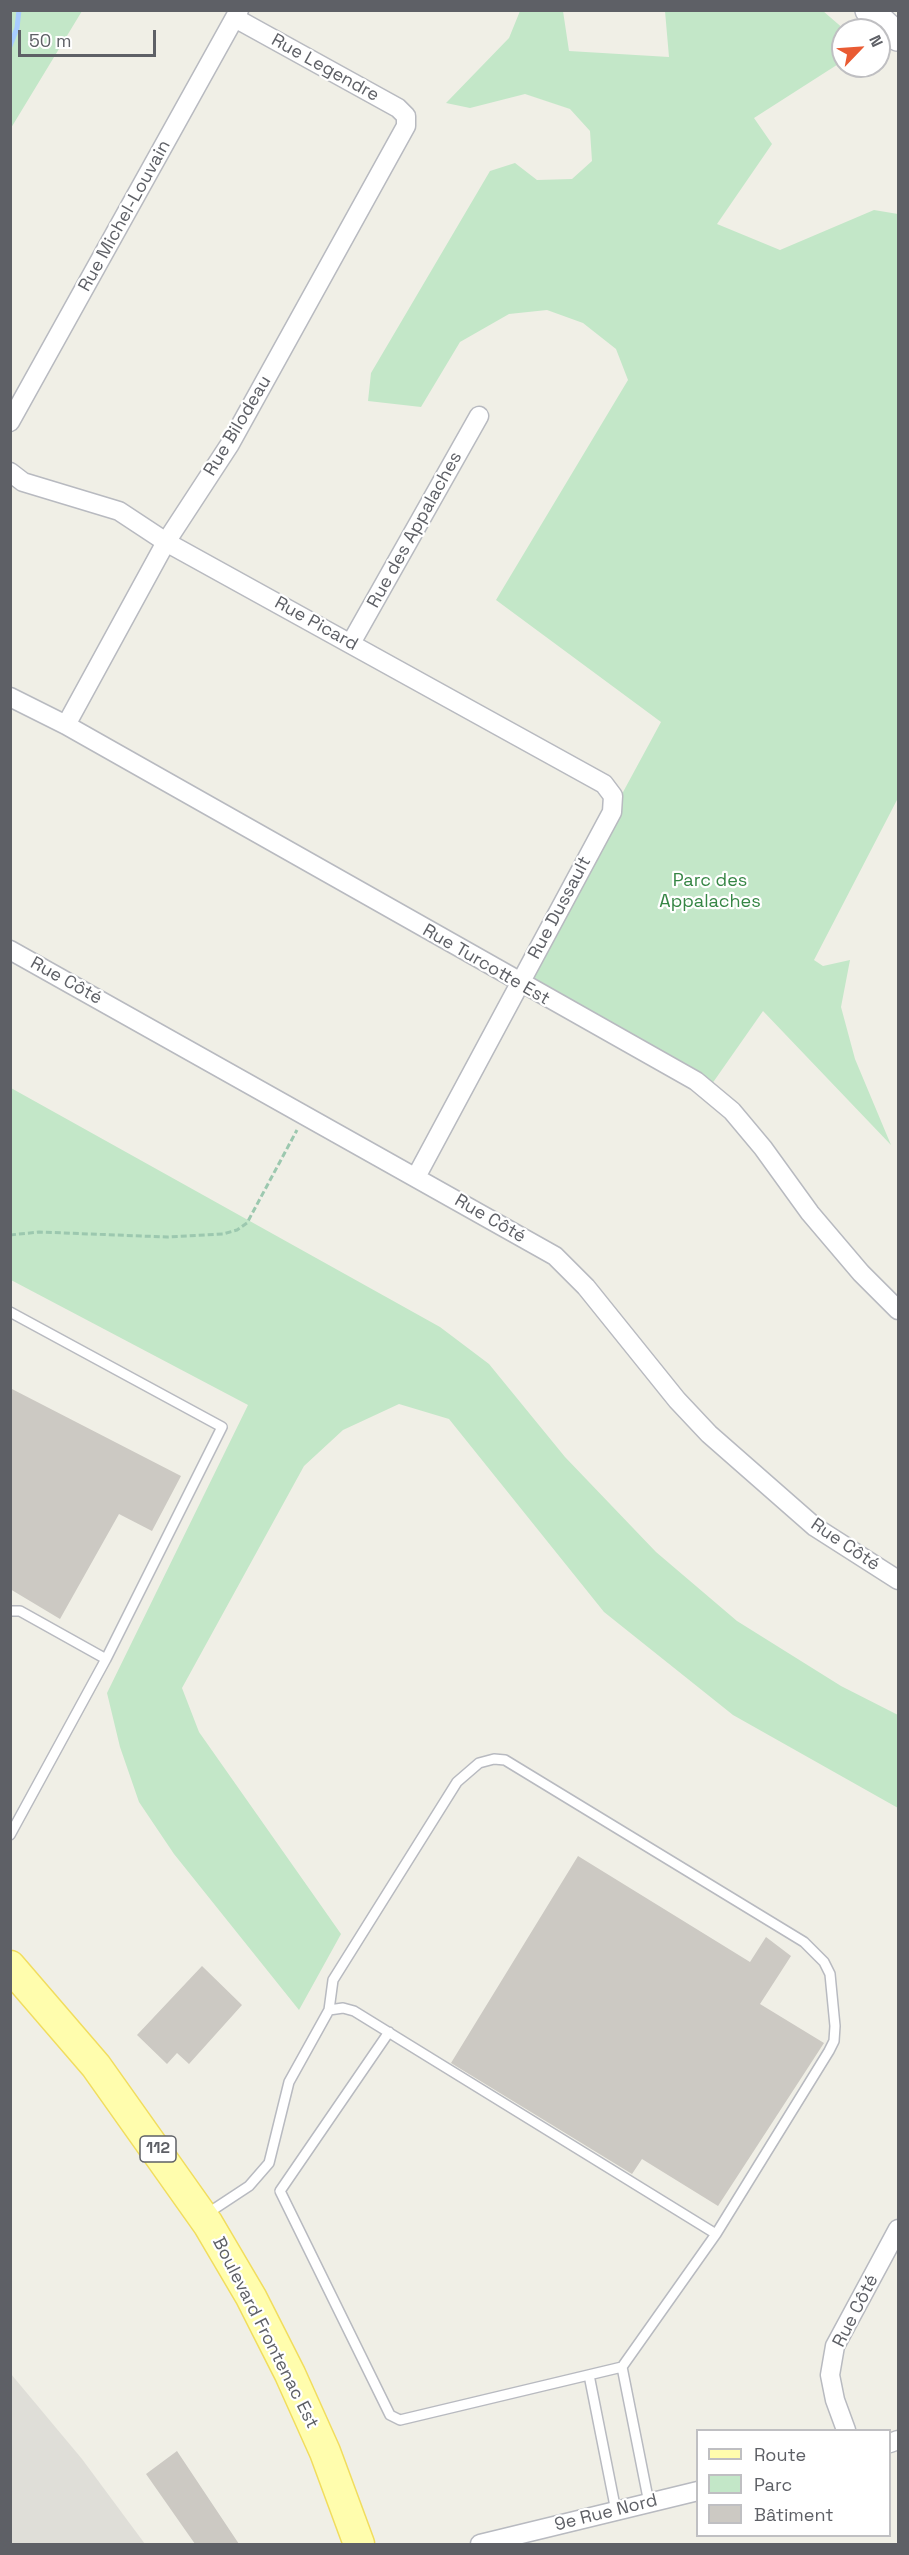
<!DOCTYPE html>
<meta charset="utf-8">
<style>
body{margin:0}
#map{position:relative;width:909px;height:2555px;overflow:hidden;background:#f0efe6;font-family:"Space Grotesk",sans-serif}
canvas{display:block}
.frame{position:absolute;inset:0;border:12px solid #5e6066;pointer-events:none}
.legend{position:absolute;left:696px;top:2429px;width:195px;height:108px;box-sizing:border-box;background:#fff;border:2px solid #bfbfc2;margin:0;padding:8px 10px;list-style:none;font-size:18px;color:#5e6066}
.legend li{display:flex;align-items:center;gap:12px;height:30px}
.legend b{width:30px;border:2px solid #bfbfc2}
.north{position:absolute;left:831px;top:18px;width:60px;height:60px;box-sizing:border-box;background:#fff;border:2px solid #bfbfc2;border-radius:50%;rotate:65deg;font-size:16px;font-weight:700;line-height:24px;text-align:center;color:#5e6066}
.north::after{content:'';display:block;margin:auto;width:21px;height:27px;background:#e95b33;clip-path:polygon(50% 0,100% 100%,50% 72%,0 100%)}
.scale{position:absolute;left:18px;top:30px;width:138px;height:27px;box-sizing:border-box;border:3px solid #5e6066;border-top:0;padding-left:8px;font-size:18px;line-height:21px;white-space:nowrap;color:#5e6066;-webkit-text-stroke:4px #fff;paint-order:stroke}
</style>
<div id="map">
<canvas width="909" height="2555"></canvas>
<div class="frame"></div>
<ul class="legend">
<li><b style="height:8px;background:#fffdad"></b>Route</li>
<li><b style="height:16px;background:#c3e7c8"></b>Parc</li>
<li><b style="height:16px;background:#ccc9c3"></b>Bâtiment</li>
</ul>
<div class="north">N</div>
<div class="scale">50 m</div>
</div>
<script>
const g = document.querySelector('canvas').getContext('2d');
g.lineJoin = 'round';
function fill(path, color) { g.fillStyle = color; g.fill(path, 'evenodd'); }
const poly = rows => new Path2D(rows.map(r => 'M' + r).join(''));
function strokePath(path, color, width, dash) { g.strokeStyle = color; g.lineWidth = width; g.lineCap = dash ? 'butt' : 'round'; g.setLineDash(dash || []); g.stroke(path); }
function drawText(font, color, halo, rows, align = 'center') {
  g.font = font + ' "Space Grotesk",sans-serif'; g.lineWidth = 4.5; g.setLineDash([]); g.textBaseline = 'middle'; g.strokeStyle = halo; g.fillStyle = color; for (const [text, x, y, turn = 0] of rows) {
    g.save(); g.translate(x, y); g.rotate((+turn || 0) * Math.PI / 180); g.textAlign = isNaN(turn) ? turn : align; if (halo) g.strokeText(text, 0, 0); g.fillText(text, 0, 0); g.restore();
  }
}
fill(poly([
 [11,2374,82,2459,145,2544,11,2544]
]), '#dfded8');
fill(poly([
 [11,10,82,11,11,128,10,11],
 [520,11,563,11,569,51,669,57,665,11,823,11,845,30,843,61,754,118,772,144,717,224,780,250,874,210,898,214,898,798,814,960,823,966,850,960,841,1007,855,1059,891,1145,763,1011,707,1091,519,984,661,722,496,600,628,380,616,349,583,323,547,310,509,314,460,342,421,407,368,401,371,373,490,171,515,163,537,180,572,179,592,161,590,131,570,109,525,94,470,108,446,103,509,38],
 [11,1088,440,1327,489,1364,565,1457,656,1552,737,1621,841,1686,898,1715,898,1808,733,1715,604,1612,449,1419,399,1404,343,1430,304,1466,182,1688,199,1732,341,1934,299,2010,174,1854,139,1802,120,1747,107,1693,248,1405,11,1280]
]), '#c3e7c8');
strokePath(poly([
 [10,46,17,28,19,10]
]), '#a8ccff', 5);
fill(poly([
 [10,1388,181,1476,152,1531,119,1514,60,1619,10,1589],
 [578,1856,750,1962,766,1937,791,1956,760,2004,824,2043,718,2206,642,2159,632,2174,451,2063],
 [202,1966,242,2005,189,2064,177,2053,167,2064,137,2035],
 [177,2451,239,2544,195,2544,146,2474]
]), '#ccc9c3');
const lane = poly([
 [10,1312,222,1427,106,1659,10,1835],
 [10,1611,20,1611,106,1659],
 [329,2010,343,2008,354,2011,716,2234],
 [205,2215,249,2186,269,2163,289,2082,329,2010,333,1980,457,1782,479,1763,494,1759,505,1760,804,1942,824,1962,830,1974,835,2026,834,2041,829,2051,716,2234,622,2367,400,2420,390,2415,280,2191,389,2032],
 [622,2367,649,2503],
 [589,2375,616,2511]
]);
const street = poly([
 [10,422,239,10],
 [10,472,23,482,119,511,166,542,604,784,613,796,612,812,416,1177],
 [351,643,479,416],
 [10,697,66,725,696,1081,732,1111,763,1148,810,1213,861,1273,898,1310],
 [66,725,166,542,230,444,406,126,406,116,398,108,235,18],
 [10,950,555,1256,586,1287,677,1400,709,1434,815,1527,898,1580],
 [846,2430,835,2400,830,2375,835,2346,898,2229],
 [890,2443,898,2440],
 [480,2544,698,2491]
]);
const secondary = poly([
 [869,10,898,37]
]);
const primary = poly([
 [10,1966,96,2066,208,2224,251,2297,290,2374,325,2452,359,2544]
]);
strokePath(lane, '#b8bac0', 12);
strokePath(street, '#b8bac0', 21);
strokePath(secondary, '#b9bbc2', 30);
strokePath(primary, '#f1dd5e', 33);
strokePath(poly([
 [10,1235,39,1232,167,1237,223,1234,237,1230,247,1223,297,1130]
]), '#9cc8af', 3, [6, 3]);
strokePath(lane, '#fff', 9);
strokePath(street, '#fff', 18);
strokePath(secondary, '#fff', 27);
strokePath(primary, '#fffdad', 30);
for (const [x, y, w] of [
 [158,2149,36]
]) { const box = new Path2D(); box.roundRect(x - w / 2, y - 13, w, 26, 4.5); g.fillStyle = '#fff'; g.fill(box); strokePath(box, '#5e6066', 1.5); }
drawText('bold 16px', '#5e6066', null, [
 ["112",158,2149]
]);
drawText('18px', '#5e6066', '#fff', [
 ["Rue Legendre",325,68,29],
 ["Rue Michel-Louvain",125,216,-61],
 ["Rue Bilodeau",238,426,-59],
 ["Rue des Appalaches",415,530,-61],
 ["Rue Picard",316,624,29],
 ["Rue Dussault",560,908,-62],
 ["Rue Turcotte Est",486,965,30],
 ["Rue Côté",66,981,29],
 ["Rue Côté",490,1219,30],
 ["Rue Côté",845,1545,34],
 ["Rue Côté",856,2311,-63],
 ["Boulevard Frontenac Est",265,2333,63],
 ["9e Rue Nord",606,2513,-14]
]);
drawText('18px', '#368645', '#fff', [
 ["Parc des",710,881],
 ["Appalaches",710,902]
]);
</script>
